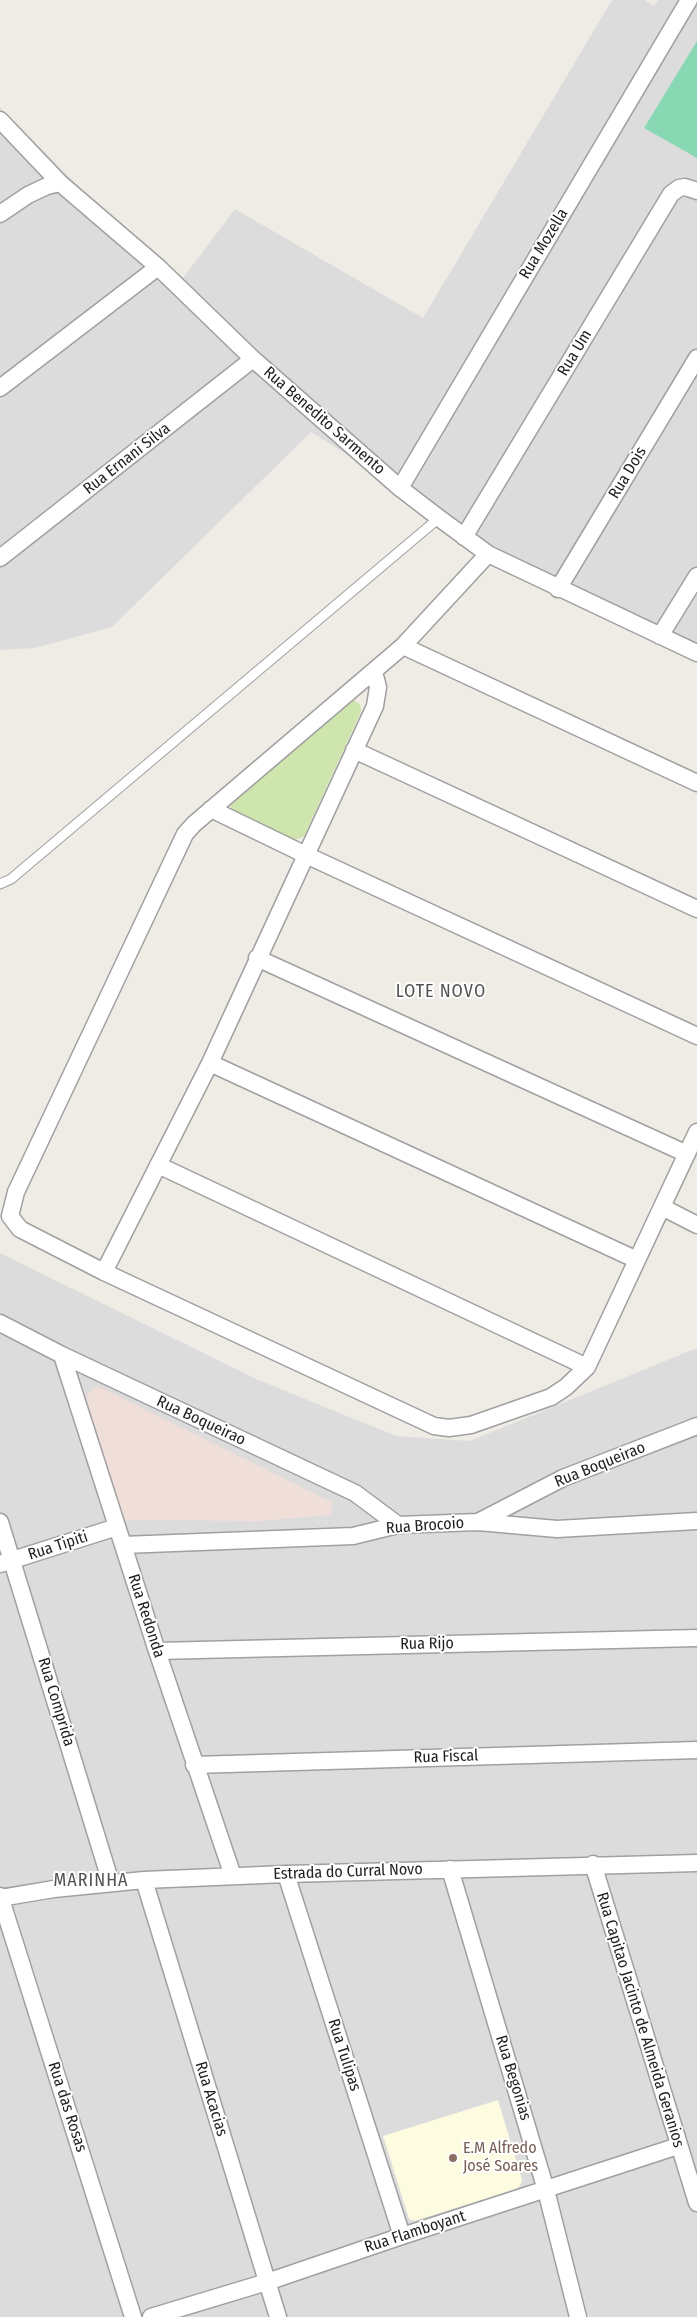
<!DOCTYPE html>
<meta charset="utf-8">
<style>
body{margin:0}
canvas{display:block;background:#efebe5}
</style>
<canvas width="697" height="2317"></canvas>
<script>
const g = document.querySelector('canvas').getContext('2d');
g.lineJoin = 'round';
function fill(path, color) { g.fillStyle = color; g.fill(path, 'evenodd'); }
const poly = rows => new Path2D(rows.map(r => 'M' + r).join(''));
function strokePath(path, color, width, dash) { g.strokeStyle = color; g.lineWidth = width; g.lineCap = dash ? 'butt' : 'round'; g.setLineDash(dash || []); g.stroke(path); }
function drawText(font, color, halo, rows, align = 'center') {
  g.font = font + ' "Fira Sans Condensed",sans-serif'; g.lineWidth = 4; g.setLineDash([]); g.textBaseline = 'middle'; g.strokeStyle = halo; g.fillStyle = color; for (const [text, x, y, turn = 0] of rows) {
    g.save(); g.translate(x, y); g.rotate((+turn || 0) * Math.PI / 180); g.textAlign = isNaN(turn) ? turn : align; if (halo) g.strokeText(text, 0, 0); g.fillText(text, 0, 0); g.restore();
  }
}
fill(poly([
 [612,0,645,0,654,6,658,0,697,0,697,653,488,554,400,488,311,432,112,627,35,648,0,650,0,107,177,286,235,209,423,318],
 [0,1253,256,1379,396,1436,470,1441,697,1348,697,2317,0,2317]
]), '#dddcdc');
fill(poly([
 [498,2100,522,2180,520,2186,516,2189,414,2221,409,2219,383,2136]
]), '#fdfbe0');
fill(poly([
 [98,1386,333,1503,330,1515,260,1521,115,1520,86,1395]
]), '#f0ded9');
fill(poly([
 [350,698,360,704,361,712,304,836,298,839,292,839,233,812,229,804]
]), '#cee6ae');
fill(poly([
 [697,41,697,158,644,128]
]), '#88d9b3');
const lane = poly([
 [0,884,11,879,439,518]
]);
const street = poly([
 [0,120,60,183,158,267,253,359,400,488,439,518,488,554,697,653],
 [0,214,28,195,47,186,60,183],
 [0,388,158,267],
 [400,488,689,0],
 [464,537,671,194,679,188,685,187,697,191],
 [488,554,403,646,194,824,185,834,16,1192,10,1216,20,1229,104,1272,434,1426,449,1428,471,1425,551,1397,566,1387,587,1367,697,1132],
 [0,558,253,359],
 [558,589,697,358],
 [660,636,697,576],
 [403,646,697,783],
 [354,750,697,909],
 [211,809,306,855,697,1036],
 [257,958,687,1154],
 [210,1063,637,1260],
 [158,1165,587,1367],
 [662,1207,697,1225],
 [104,1272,210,1063,375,706,378,687,374,672],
 [0,1323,62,1355,355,1493,398,1525],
 [62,1355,157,1651,233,1876],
 [0,1522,111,1883],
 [478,1522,563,1478,697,1426],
 [123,1545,353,1536,398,1525,478,1522,557,1529,697,1521],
 [0,1564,117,1527],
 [157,1651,697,1638],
 [194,1765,697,1750],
 [593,1864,697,2203],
 [450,1869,546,2190,578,2317],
 [286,1874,402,2236],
 [144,1880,278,2317],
 [0,1896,133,2317],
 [0,1898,54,1889,144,1880,286,1874,697,1863],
 [151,2317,267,2282,402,2236,678,2146]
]);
strokePath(lane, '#a0a0a0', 11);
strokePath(street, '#a0a0a0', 19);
strokePath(lane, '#fff', 9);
strokePath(street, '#fff', 16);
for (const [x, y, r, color] of [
 [453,2158,5,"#8d6e63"]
]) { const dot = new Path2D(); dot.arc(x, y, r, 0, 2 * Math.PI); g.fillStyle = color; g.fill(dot); strokePath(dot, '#fff', 2); }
drawText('16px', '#1f1f1f', '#fff', [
 ["Rua Mozella",544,244,-59],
 ["Rua Um",575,353,-59],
 ["Rua Benedito Sarmento",324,421,41],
 ["Rua Ernani Silva",127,459,-38],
 ["Rua Dois",628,473,-59],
 ["Rua Boqueirao",201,1421,25],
 ["Rua Boqueirao",600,1465,-22],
 ["Rua Brocoio",425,1526,-4],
 ["Rua Tipiti",58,1546,-18],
 ["Rua Redonda",146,1616,72],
 ["Rua Rijo",427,1644,-1],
 ["Rua Comprida",56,1702,73],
 ["Rua Fiscal",446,1757,-2],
 ["Estrada do Curral Novo",348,1872,-2],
 ["Rua Capitao Jacinto de Almeida Geranios",640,2020,73],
 ["Rua Tulipas",344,2055,72],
 ["Rua Begonias",513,2078,73],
 ["Rua Acacias",211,2099,73],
 ["Rua das Rosas",67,2107,72],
 ["Rua Flamboyant",415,2232,-18]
]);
drawText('16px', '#785e54', '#fff', [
 ["E.M Alfredo",463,2149],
 ["José Soares",463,2167]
], 'left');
g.letterSpacing = '1px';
drawText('18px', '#525252', '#fff', [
 ["LOTE NOVO",441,992],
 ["MARINHA",91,1881]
]);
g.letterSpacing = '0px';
</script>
